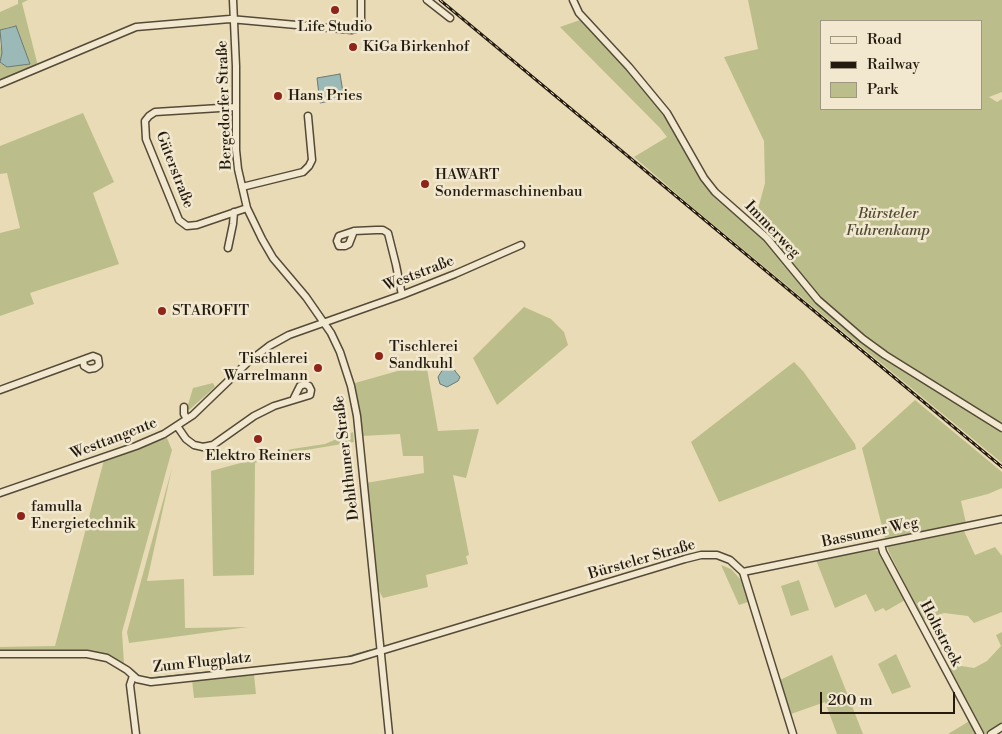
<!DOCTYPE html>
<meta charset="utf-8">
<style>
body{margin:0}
#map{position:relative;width:1002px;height:734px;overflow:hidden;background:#e9dbb5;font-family:"Libre Bodoni",serif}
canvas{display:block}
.legend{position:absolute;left:820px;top:20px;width:162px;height:90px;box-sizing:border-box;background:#f1e8cf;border:1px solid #9f9682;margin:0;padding:6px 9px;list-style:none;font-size:15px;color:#241a0f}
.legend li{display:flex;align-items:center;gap:10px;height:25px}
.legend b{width:25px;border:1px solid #9f9682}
.scale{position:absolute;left:820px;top:692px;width:135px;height:22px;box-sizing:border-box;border:2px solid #241a0f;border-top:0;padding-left:6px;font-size:15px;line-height:18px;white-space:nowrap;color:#241a0f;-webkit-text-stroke:4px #f1e8cf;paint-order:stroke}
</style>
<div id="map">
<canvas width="1002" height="734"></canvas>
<ul class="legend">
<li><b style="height:6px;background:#f1e8cf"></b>Road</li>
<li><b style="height:6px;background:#241a0f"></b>Railway</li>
<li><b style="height:14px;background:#bbbe8a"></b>Park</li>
</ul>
<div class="scale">200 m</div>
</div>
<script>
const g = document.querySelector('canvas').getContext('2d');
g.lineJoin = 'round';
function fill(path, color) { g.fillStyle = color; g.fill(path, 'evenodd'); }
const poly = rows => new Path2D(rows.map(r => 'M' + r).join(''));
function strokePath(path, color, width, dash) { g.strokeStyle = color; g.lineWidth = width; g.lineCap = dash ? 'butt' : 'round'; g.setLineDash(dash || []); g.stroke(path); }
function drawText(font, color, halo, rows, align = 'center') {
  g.font = font + ' "Libre Bodoni",serif'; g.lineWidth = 5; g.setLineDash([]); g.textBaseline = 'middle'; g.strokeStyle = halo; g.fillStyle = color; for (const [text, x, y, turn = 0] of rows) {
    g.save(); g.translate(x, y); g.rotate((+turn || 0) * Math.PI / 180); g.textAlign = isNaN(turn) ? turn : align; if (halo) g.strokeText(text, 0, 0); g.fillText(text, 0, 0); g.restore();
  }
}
fill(poly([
 [18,0,28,0,22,3,38,66,0,82,0,44,2,53,0,62,7,67,30,64,16,26,9,27,0,30,0,12,18,4],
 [748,0,1002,0,1002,92,989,97,997,102,1002,99,1002,463,692,207,634,157,667,137,660,128,560,27,580,20,621,63,669,120,703,179,753,228,765,183,764,141,724,57,758,49],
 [821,21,981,21,981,109,821,109],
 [83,113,114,182,93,193,119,264,30,293,34,304,0,316,0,233,20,228,7,173,0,174,0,146],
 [524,307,551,319,564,332,568,345,497,405,473,358],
 [794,362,803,371,855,444,856,449,719,502,691,442],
 [426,363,438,431,479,429,466,478,453,475,469,555,466,556,468,564,426,575,428,587,383,598,377,587,366,483,424,473,423,456,403,456,400,434,362,436,355,383],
 [213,383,215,387,189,410,187,408,193,388],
 [915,400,1002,472,1002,488,988,494,961,501,966,523,885,538,862,448],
 [353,432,354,442,294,452,255,463,254,575,213,576,211,471,292,449,325,444],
 [167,438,172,450,122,632,124,664,110,656,90,651,0,650,0,647,55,646,104,460],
 [172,468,147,581,184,579,185,628,248,627,129,643,127,632],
 [964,531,975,555,995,547,1002,556,1002,612,974,623,968,616,944,613,923,620,889,552,887,546],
 [873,550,878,551,905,600,886,611,883,608,875,612,866,594,835,608,816,560],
 [721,565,731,569,741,580,748,602,739,605],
 [799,580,809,610,791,616,781,586],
 [1002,632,1002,724,985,734,949,669,955,665,974,668,987,661,1001,646,996,635],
 [896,654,911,687,892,694,878,664],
 [832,655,863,734,837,734,825,702,791,714,780,680],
 [254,675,256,694,194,698,192,680],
 [971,720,978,734,948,734]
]), '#bbbe8a');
const water = poly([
 [16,26,30,64,7,67,0,62,2,53,0,30,16,26],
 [340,74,344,98,320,103,317,78,340,74],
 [449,363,453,364,455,371,460,377,458,381,447,387,440,384,438,377,443,369,449,363]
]);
fill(water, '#9ab9b7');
strokePath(water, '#6b7974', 1);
strokePath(poly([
 [342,658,370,650],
 [131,668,141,677],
 [148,678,265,666]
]), '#6b7974', 1);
const minor = poly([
 [233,0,236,66,236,150,238,169,247,208,262,239,273,258,306,297,331,333,340,352,351,386,357,416,389,734],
 [427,0,450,18],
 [573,0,579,13,629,67,667,113,704,178,715,192,767,238,818,300,863,339,885,355,1002,428],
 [0,84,136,27,230,19,352,30,356,29,361,22,361,0],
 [236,107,155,112,149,116,145,121,146,139,179,220,187,226,197,225,247,208],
 [242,187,303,172,309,166,312,160,308,116],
 [354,231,349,244,345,246,339,246,337,241,339,236,354,231,376,230,383,230,388,233,396,265,402,295],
 [228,248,233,224,234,212],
 [0,390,93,356,98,358,99,365,95,368,89,369,84,366,83,360],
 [184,407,184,414,187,419],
 [177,426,186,439,194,445,203,447,213,445,254,416,274,406,310,395,311,390,309,386,305,384,300,386,294,398],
 [0,493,136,446,164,434,193,415,247,363,269,346,289,335,402,295,455,274,521,245],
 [881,544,883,552,980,734],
 [743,572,1002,519],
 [0,654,87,654,107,658,127,670,137,679,151,682,325,663,351,660,685,559,701,555,717,555,730,560,743,572,793,734],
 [133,676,130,685,136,734],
 [991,734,1002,727]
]);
strokePath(minor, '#554a38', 9);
strokePath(minor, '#f1e8cf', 6);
const rail = poly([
 [440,0,1002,467]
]);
strokePath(rail, '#241a0f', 3);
strokePath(rail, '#f1e8cf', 1, [4]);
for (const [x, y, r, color] of [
 [335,10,5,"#8f2418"],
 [353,47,5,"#8f2418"],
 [278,96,5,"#8f2418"],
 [425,184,5,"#8f2418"],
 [162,311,5,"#8f2418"],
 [379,356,5,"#8f2418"],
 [318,368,5,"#8f2418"],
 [258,439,5,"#8f2418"],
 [21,516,5,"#8f2418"]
]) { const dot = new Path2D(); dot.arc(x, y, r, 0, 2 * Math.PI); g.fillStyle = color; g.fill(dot); strokePath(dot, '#f1e8cf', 2); }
drawText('15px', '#241a0f', '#f1e8cf', [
 ["Life Studio",335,27,"center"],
 ["KiGa Birkenhof",363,47],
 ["Hans Pries",288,96],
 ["HAWART",435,175],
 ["Sondermaschinenbau",435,192],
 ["STAROFIT",172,311],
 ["Tischlerei",389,347],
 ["Sandkuhl",389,364],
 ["Tischlerei",308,359,"right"],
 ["Warrelmann",308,376,"right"],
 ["Elektro Reiners",258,456,"center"],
 ["famulla",31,507],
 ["Energietechnik",31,524]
], 'left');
drawText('15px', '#241a0f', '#f1e8cf', [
 ["Bergedorfer Straße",225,105,-92],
 ["Güterstraße",174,170,69],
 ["Immerweg",772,230,46],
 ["Weststraße",419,274,-21],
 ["Westtangente",114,439,-21],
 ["Dehlthuner Straße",347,458,-97],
 ["Bassumer Weg",870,533,-12],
 ["Bürsteler Straße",642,560,-16],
 ["Holtstreek",940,634,62],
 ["Zum Flugplatz",202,663,-6]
]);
drawText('italic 15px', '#514b34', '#f1e8cf', [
 ["Bürsteler",888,214],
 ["Fuhrenkamp",888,231]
]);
</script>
